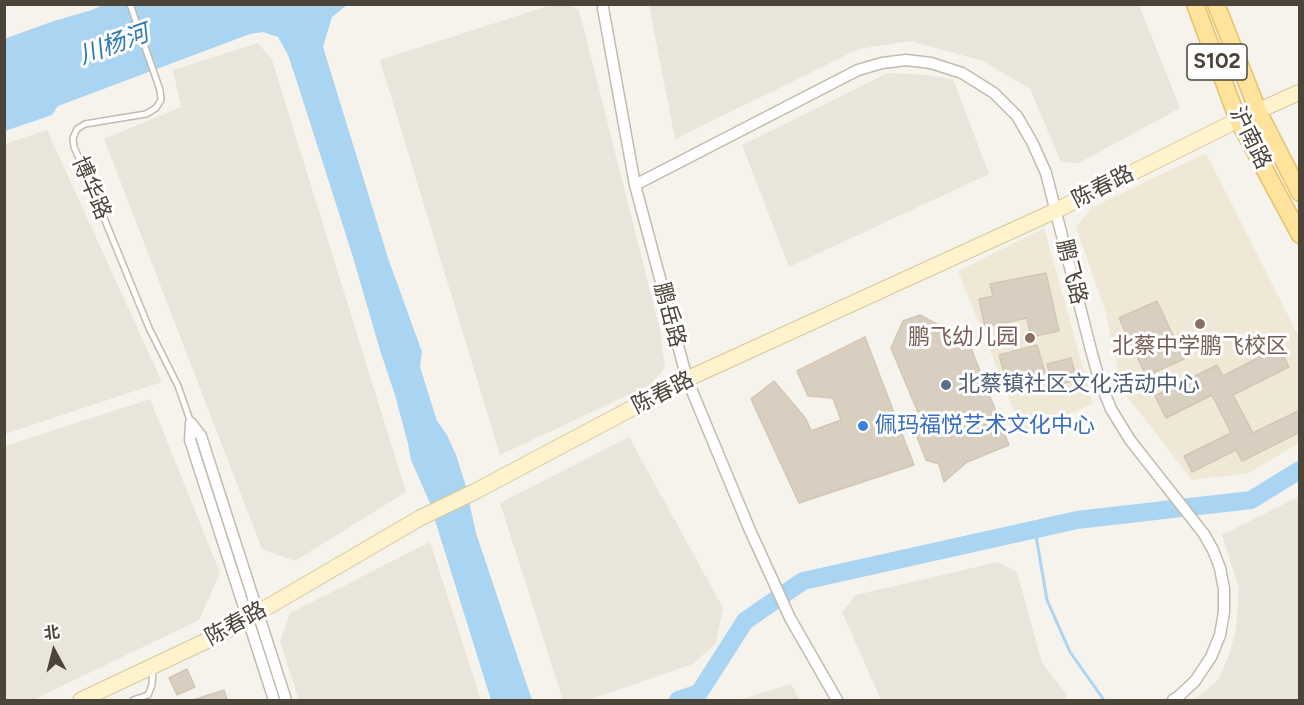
<!DOCTYPE html>
<meta charset="utf-8">
<style>
body{margin:0}
#map{position:relative;width:1304px;height:705px;overflow:hidden;background:#f6f3ec;font-family:Figtree,"Noto Sans SC",sans-serif}
canvas{display:block}
.frame{position:absolute;inset:0;border:6px solid #4b4439;pointer-events:none}
.north{position:absolute;left:24px;top:621px;width:60px;height:60px;-webkit-text-stroke:4px #fff;paint-order:stroke;rotate:353deg;font-size:16px;font-weight:700;line-height:24px;text-align:center;color:#4b4439}
.north::after{content:'';display:block;margin:auto;width:21px;height:27px;background:#4b4439;clip-path:polygon(50% 0,100% 100%,50% 72%,0 100%)}
</style>
<div id="map">
<canvas width="1304" height="705"></canvas>
<div class="frame"></div>
<div class="north">北</div>
</div>
<script>
const g = document.querySelector('canvas').getContext('2d');
g.lineJoin = 'round';
function fill(path, color) { g.fillStyle = color; g.fill(path, 'evenodd'); }
const poly = rows => new Path2D(rows.map(r => 'M' + r).join(''));
function strokePath(path, color, width, dash) { g.strokeStyle = color; g.lineWidth = width; g.lineCap = dash ? 'butt' : 'round'; g.setLineDash(dash || []); g.stroke(path); }
function drawText(font, color, halo, rows, align = 'center') {
  g.font = font + ' Figtree,"Noto Sans SC",sans-serif'; g.lineWidth = 6; g.setLineDash([]); g.textBaseline = 'middle'; g.strokeStyle = halo; g.fillStyle = color; for (const [text, x, y, turn = 0] of rows) {
    g.save(); g.translate(x, y); g.rotate((+turn || 0) * Math.PI / 180); g.textAlign = isNaN(turn) ? turn : align; if (halo) g.strokeText(text, 0, 0); g.fillText(text, 0, 0); g.restore();
  }
}
fill(poly([
 [554,4,569,5,579,10,660,330,665,367,652,384,500,455,380,60],
 [649,5,1139,5,1180,108,1079,163,1061,162,1030,89,983,61,910,41,859,49,675,139],
 [258,43,272,60,406,492,295,561,262,549,104,139,181,107,173,70],
 [888,73,927,75,953,79,989,174,789,267,742,145],
 [47,130,162,382,5,434,5,144],
 [150,399,220,573,199,620,33,700,5,700,5,446],
 [629,437,723,608,716,643,693,664,588,700,563,700,500,503],
 [1299,496,1299,700,1194,700,1218,680,1228,658,1236,630,1239,588,1222,535],
 [430,542,481,700,299,700,280,641,290,613],
 [998,562,1017,572,1042,663,1067,695,1064,700,881,700,842,612,856,595],
 [791,684,800,700,740,700,755,695]
]), '#eae5da');
fill(poly([
 [1206,153,1299,337,1299,443,1249,473,1192,480,1123,391,1105,310,1076,227,1093,207],
 [1044,228,1093,404,1023,433,958,271]
]), '#efe8d6');
fill(poly([
 [103,5,347,5,332,17,323,47,388,258,422,352,420,367,437,421,447,435,456,455,465,483,476,533,532,700,491,700,429,501,411,460,408,444,395,395,380,350,352,254,297,82,288,55,278,37,263,32,250,34,58,106,52,115,5,131,4,39,54,21,92,10]
]), '#a9d4f2');
strokePath(poly([
 [1035,530,1047,600,1070,652,1104,700]
]), '#a9d4f2', 3);
strokePath(poly([
 [678,700,699,693,745,621,803,581,1077,520,1251,500,1300,470]
]), '#a9d4f2', 18);
const building = poly([
 [1046,273,1059,331,1031,337,1027,318,985,327,979,299,993,296,990,284,1046,273],
 [1157,301,1184,359,1146,376,1119,318,1157,301],
 [920,315,944,328,967,338,1009,445,967,462,944,482,939,464,926,460,913,427,922,422,891,348,903,321,920,315],
 [865,337,914,465,799,503,751,399,774,381,806,419,811,431,841,420,833,398,808,396,797,371,865,337],
 [1037,345,1045,373,1007,383,999,355,1037,345],
 [1279,347,1289,367,1233,395,1253,433,1300,410,1300,432,1242,461,1236,450,1192,472,1184,456,1231,433,1212,395,1166,418,1155,396,1217,365,1223,376,1279,347],
 [1071,358,1077,380,1053,386,1047,364,1071,358],
 [187,669,195,687,177,695,169,678,187,669],
 [224,690,227,700,193,700,224,690]
]);
fill(building, '#d8cfc1');
strokePath(building, '#d3c7b4', 1.5);
const lane = poly([
 [130,4,160,90,161,100,156,108,146,114,85,124,77,129,73,138,74,147,86,174,149,328,178,386,191,423],
 [133,700,148,695,152,685,153,668]
]);
const street = poly([
 [603,8,635,185,687,379,749,528,790,618,837,700],
 [635,185,858,70,882,63,906,60,931,63,962,73,994,93,1017,116,1032,142,1046,173,1092,354,1100,382,1111,409,1130,440,1204,534,1213,550,1220,568,1224,589,1224,612,1220,635,1211,657,1195,681,1179,696,1173,700],
 [191,423,201,436,286,700],
 [191,423,190,440,274,700]
]);
const secondary = poly([
 [81,700,223,633,420,518,474,492,687,379,1055,211,1238,120,1300,92]
]);
const primary = poly([
 [1195,4,1238,120,1300,235],
 [1216,4,1258,111,1300,193]
]);
strokePath(lane, '#c2bbae', 8);
strokePath(street, '#c2bbae', 13);
strokePath(secondary, '#d6c79b', 17);
strokePath(primary, '#e6c16a', 19);
strokePath(lane, '#fff', 5);
strokePath(street, '#fff', 10);
strokePath(secondary, '#fff3cd', 15);
strokePath(primary, '#ffe39c', 16);
for (const [x, y, r, color] of [
 [1200,324,6,"#8d6e63"],
 [1030,338,6,"#8d6e63"],
 [946,385,6,"#5c6f8a"],
 [863,426,6,"#3f7fe0"]
]) { const dot = new Path2D(); dot.arc(x, y, r, 0, 2 * Math.PI); g.fillStyle = color; g.fill(dot); strokePath(dot, '#fff', 2); }
for (const [x, y, w] of [
 [1217,62,60]
]) { const box = new Path2D(); box.roundRect(x - w / 2, y - 18, w, 36, 4.5); g.fillStyle = '#fff'; g.fill(box); strokePath(box, '#4b4439', 1.5); }
drawText('bold 21px', '#4b4439', null, [
 ["S102",1217,62]
]);
drawText('22px', '#4b4439', '#fff', [
 ["沪南路",1250,138,64],
 ["陈春路",1103,187,-27],
 ["博华路",91,188,67],
 ["鹏飞路",1071,272,76],
 ["鹏岳路",669,315,75],
 ["陈春路",663,393,-27],
 ["陈春路",236,624,-29]
]);
drawText('22px', '#785e54', '#fff', [
 ["鹏飞幼儿园",1018,338],
 ["北蔡中学鹏飞校区",1200,347,"center"]
], 'right');
drawText('22px', '#4e5e75', '#fff', [
 ["北蔡镇社区文化活动中心",958,385]
], 'left');
drawText('22px', '#366cbe', '#fff', [
 ["佩玛福悦艺术文化中心",875,426]
], 'left');
drawText('italic 24px', '#2e7ab2', '#fff', [
 ["川杨河",114,45,-20]
]);
</script>
